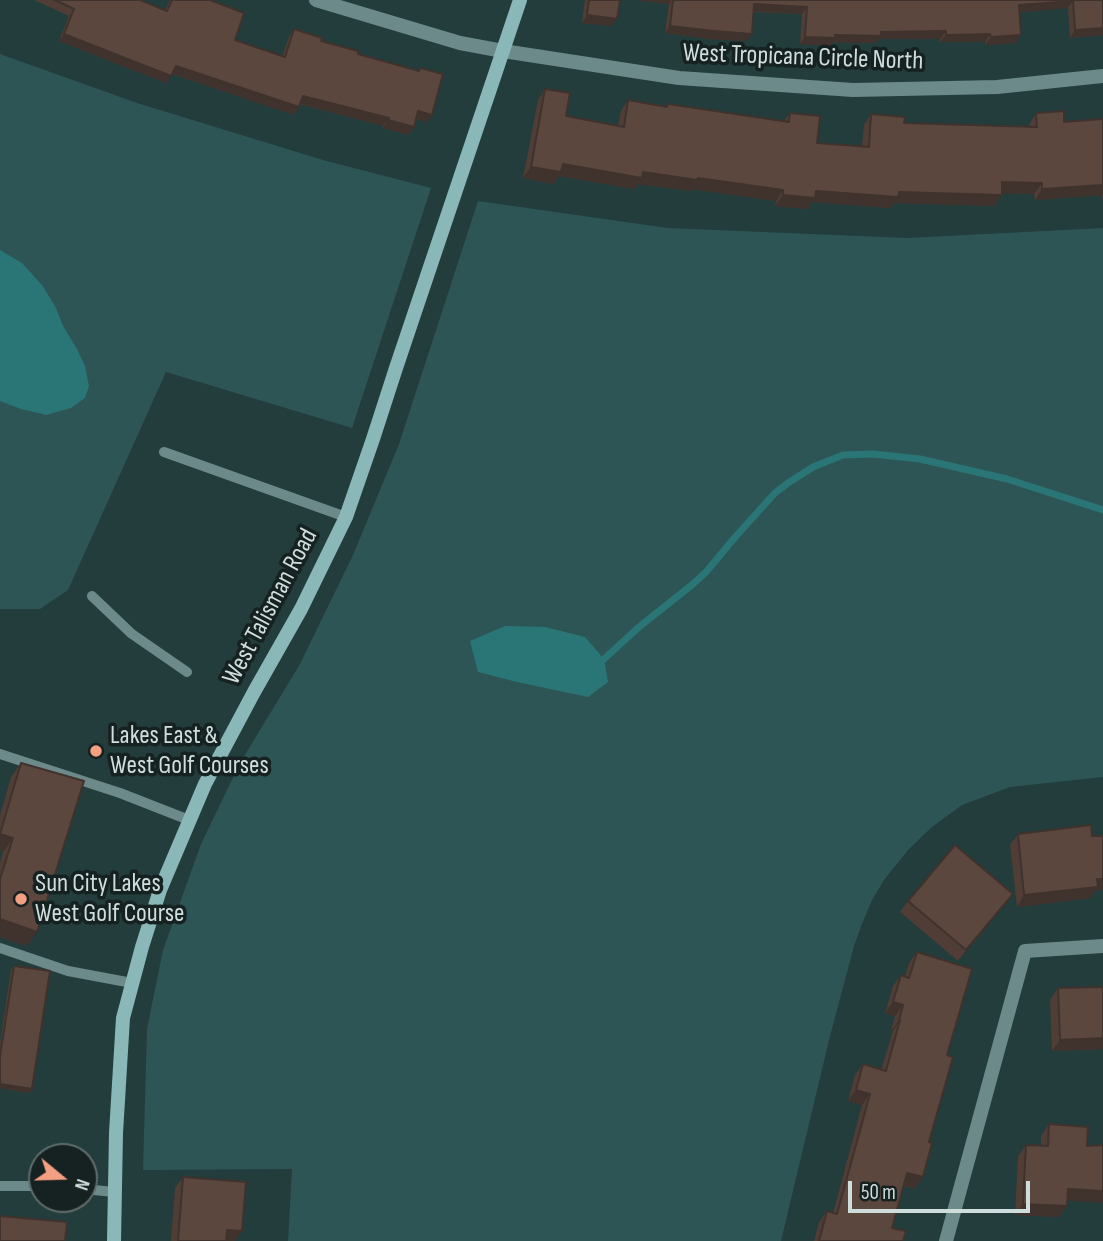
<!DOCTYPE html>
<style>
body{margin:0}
#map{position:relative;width:1103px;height:1241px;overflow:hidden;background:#233c3c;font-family:"Sofia Sans Condensed",sans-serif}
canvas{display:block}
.north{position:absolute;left:28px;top:1143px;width:70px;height:70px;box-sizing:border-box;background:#162121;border:2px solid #606c6c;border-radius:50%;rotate:109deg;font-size:19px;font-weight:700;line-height:28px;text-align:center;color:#cfdddd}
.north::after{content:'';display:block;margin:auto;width:24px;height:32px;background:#f2a081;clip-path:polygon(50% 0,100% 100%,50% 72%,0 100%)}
.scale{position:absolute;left:848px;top:1181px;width:182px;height:32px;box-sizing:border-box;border:4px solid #cfdddd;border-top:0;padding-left:9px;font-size:21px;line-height:24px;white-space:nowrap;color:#cfdddd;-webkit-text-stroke:5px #162121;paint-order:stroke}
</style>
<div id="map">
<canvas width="1103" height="1241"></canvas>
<div class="north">N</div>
<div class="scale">50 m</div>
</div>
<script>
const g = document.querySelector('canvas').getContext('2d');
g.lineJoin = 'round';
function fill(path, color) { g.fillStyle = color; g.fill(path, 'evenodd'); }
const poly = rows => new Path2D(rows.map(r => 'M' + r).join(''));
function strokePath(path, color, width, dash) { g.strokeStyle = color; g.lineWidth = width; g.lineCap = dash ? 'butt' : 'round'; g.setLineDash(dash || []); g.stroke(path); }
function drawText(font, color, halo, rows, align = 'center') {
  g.font = font + ' "Sofia Sans Condensed",sans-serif'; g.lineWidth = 7; g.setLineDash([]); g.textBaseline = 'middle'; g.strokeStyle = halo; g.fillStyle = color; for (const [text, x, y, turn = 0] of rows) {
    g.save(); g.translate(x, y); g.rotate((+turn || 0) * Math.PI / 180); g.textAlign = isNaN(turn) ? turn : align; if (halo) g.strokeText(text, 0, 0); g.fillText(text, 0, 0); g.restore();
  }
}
fill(poly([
 [0,54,137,103,323,160,431,188,352,428,166,372,68,590,40,609,0,609],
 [478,201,668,228,907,238,1103,228,1103,777,1010,787,962,805,932,827,909,849,884,880,872,900,862,924,854,946,830,1036,781,1241,288,1241,292,1169,143,1170,147,1029,163,950,201,844,240,763,300,664,353,555,399,444]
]), '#2e5555');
fill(poly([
 [0,250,22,263,42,285,55,306,63,326,77,349,85,366,89,386,85,398,71,408,46,415,21,409,0,401],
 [505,626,545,627,585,637,604,659,608,682,588,697,517,682,478,672,470,641]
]), '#2a7576');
strokePath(poly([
 [604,659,639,627,693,584,706,572,737,535,775,493,788,483,813,467,843,455,873,454,920,459,1007,479,1103,510]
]), '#2a7576', 7);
strokePath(poly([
 [164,452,346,517],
 [92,596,132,634,187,672],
 [0,754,120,793,189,820],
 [0,948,68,971,132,983],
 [0,1186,42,1186],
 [84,1189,114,1192]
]), '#6d8a8a', 10);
strokePath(poly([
 [316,0,460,43,503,51,679,78,853,90,997,87,1103,76],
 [946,1241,1025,951,1103,946]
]), '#6d8a8a', 14);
strokePath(poly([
 [114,1241,116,1133,123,1018,142,947,160,890,205,784,254,692,301,609,346,517,373,439,396,368,520,0]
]), '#8ab8b8', 14);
fill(poly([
 [34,0,140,0,165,10,170,0,210,0,235,40,282,56,289,37,294,29,321,41,358,54,418,70,420,68,427,122,416,119,414,127,409,135,383,128,383,126,300,104,294,115,172,74,166,83,59,41,69,16],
 [585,0,620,0,612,26,582,23],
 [637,0,1103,0,1103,35,1070,38,1068,8,1019,12,1016,43,985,45,985,42,940,42,940,39,878,39,876,43,832,43,830,46,800,44,802,14,753,12,746,41,709,39,665,33,669,4],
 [545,89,566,116,618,126,621,111,628,100,666,107,668,104,784,121,790,113,817,143,862,146,864,125,871,114,904,123,1029,126,1029,125,1036,113,1064,122,1103,119,1103,202,1102,195,1035,200,1034,194,1002,193,994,206,894,203,890,208,812,202,808,209,775,206,776,201,691,189,690,191,638,184,634,189,559,176,553,184,523,178,538,100],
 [21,763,27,946,0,937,0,862,3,852,0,851,0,815,11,777],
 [1018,834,1103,836,1103,890,1096,890,1090,898,1017,907,1010,845],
 [908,901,1005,905,958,961,900,912],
 [917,952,947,1055,915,1189,903,1186,892,1228,903,1241,814,1241,819,1222,827,1211,833,1213,862,1105,848,1101,855,1075,863,1064,881,1070,893,1031,891,1031,895,1016,885,1013,893,986,901,975,905,977,909,963],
 [14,966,32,1089,29,1093,0,1088,0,1043,11,970],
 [1103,987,1103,1049,1052,1051,1050,1000,1058,988],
 [1049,1124,1067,1201,1067,1206,1059,1217,1015,1215,1018,1156,1026,1145,1041,1146,1041,1136],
 [183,1177,235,1241,171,1241,175,1188]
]), '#4f3d36');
fill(poly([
 [637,0,671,0,669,4],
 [1073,1,1068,8,1014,13,1019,5],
 [754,4,807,7,802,14,748,11],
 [587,15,617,19,612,26,582,23],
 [670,26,752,34,746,41,709,39,665,33],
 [1103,28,1103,35,1070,38,1075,30],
 [946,31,940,39,878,39,876,43,832,43,830,46,800,44,805,37,881,32],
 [64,34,171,76,166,83,59,41],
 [990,34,985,42,940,42,946,35],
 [1021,35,1016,43,985,45,991,37],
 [176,66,299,107,294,115,170,73],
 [303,96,389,118,383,126,298,103],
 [418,111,432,115,427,122,413,118],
 [388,120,414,127,409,135,383,128],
 [563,164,698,178,783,190,776,201,691,189,690,191,638,184,634,189,559,176,553,184,523,178,531,167],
 [1002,182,1042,183,1034,194,995,193],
 [1103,185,1103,194,1102,195,1035,200,1042,189],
 [816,191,899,192,1002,195,994,206,894,203,890,208,812,202,808,209,775,206,783,195],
 [0,834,13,838,3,852,0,851],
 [1097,879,1103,879,1103,890,1096,890,1090,898,1017,907,1024,895],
 [1013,894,1005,905,958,961,966,950],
 [0,919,37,932,27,946,0,937],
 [893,1002,903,1005,895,1016,885,1013],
 [899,1020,900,1020,893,1031,891,1031],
 [1103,1038,1103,1049,1052,1051,1060,1040],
 [0,1084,32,1089,29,1093,0,1088],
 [856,1090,870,1094,862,1105,848,1101],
 [907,1173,923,1177,915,1189,899,1184],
 [1068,1189,1103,1191,1103,1203,1060,1200],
 [1023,1204,1067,1206,1059,1217,1015,1215],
 [227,1230,242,1231,235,1241,219,1241]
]), '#40322c');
const building = poly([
 [55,0,140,0,167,11,172,0,210,0,244,13,235,40,285,57,294,29,322,38,321,41,358,51,358,54,419,71,420,68,443,74,432,115,418,111,414,127,388,120,389,118,303,96,299,107,176,66,171,76,64,34,74,9,55,0],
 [589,0,620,0,617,19,587,15,589,0],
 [673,0,1103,0,1103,28,1075,30,1073,1,1019,5,1021,35,991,37,990,34,946,35,946,31,881,32,881,36,835,35,835,38,805,37,807,7,754,4,752,34,714,31,670,26,673,0],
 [545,89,570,93,566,116,624,127,628,100,667,107,668,104,789,122,790,113,820,116,817,143,869,147,871,114,905,117,904,123,1037,127,1036,113,1064,111,1064,122,1103,119,1103,185,1042,189,1042,183,1002,182,1002,195,899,192,898,197,816,191,815,198,783,195,783,190,698,178,697,180,643,172,642,178,563,164,561,172,531,167,545,89],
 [21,763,84,781,37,932,0,919,0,879,13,838,0,834,21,763],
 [1091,825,1092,836,1103,836,1103,879,1097,879,1098,887,1024,895,1018,834,1091,825],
 [955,845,1013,894,966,950,908,901,955,845],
 [917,952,972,969,947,1055,953,1057,929,1142,932,1143,923,1177,907,1173,892,1228,906,1231,903,1241,819,1241,827,1211,837,1214,870,1094,856,1090,863,1064,886,1071,900,1020,899,1020,903,1005,893,1002,901,975,909,978,917,952],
 [14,966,50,971,32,1089,0,1084,0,1056,14,966],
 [1103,987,1103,1038,1060,1040,1058,988,1103,987],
 [1049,1124,1088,1127,1087,1146,1103,1145,1103,1191,1068,1189,1067,1206,1023,1204,1026,1145,1048,1146,1049,1124],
 [183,1177,246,1182,242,1231,227,1230,226,1241,178,1241,183,1177],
 [0,1216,67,1222,65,1241,0,1241,0,1216]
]);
fill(building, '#5c473f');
strokePath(building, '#40322c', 2);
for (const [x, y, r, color] of [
 [96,751,7,"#f2a081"],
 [21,899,7,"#f2a081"]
]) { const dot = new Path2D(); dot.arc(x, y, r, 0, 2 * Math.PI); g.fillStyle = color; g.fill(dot); strokePath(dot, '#162121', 2.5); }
drawText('26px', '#cfdddd', '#162121', [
 ["West Tropicana Circle North",803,58,2],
 ["West Talisman Road",271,607,-62]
]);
drawText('26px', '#cfdddd', '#162121', [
 ["Lakes East &",110,736],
 ["West Golf Courses",110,766],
 ["Sun City Lakes",35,884],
 ["West Golf Course",35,914]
], 'left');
</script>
